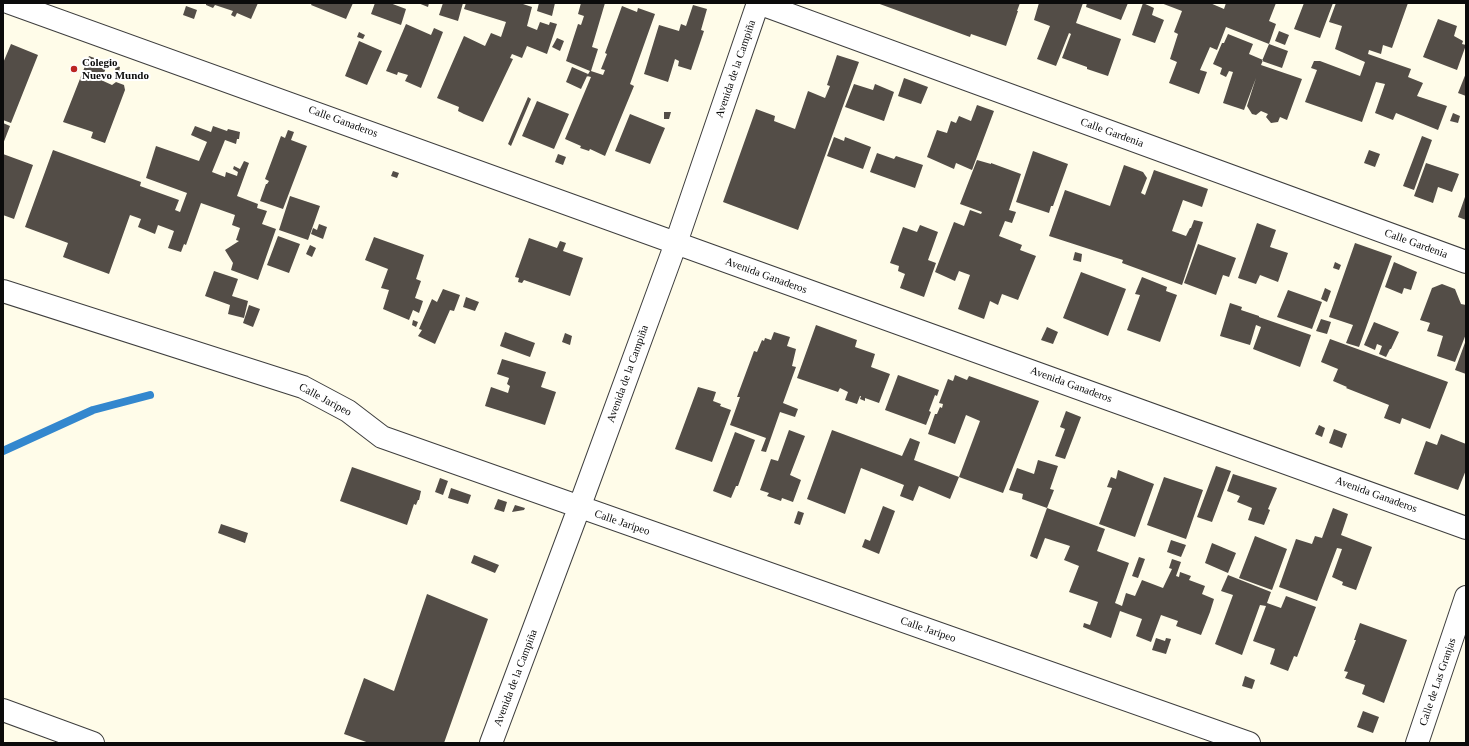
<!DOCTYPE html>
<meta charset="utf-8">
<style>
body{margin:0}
#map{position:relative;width:1469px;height:746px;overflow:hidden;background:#fffce9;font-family:"Times New Roman",serif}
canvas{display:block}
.frame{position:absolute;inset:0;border:4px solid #0b0b0b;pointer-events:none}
</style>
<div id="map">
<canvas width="1469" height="746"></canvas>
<div class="frame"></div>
</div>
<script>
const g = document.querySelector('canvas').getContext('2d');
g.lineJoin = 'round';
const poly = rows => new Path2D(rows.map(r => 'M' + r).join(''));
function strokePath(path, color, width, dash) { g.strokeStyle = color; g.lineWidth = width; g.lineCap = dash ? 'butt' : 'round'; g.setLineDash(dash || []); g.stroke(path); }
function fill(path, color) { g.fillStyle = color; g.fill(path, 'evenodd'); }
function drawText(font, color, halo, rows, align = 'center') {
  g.font = font + ' "Times New Roman",serif'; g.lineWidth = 4; g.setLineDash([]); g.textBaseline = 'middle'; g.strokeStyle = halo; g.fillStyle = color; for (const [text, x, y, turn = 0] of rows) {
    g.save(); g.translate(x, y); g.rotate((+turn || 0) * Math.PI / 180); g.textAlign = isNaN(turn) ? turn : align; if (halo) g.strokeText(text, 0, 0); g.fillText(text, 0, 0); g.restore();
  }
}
strokePath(poly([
 [3,451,93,410,150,395]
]), '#3387ce', 8);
fill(poly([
 [206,3,258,3,251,19,237,13,235,17,231,15,233,11,215,5,213,8,206,5],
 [312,3,353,3,346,19,311,5],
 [375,3,390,3,406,9,401,25,371,14],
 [418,3,429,3,428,7],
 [443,3,463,3,458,21,439,15],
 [466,3,520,3,532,7,527,26,537,30,540,22,549,25,550,22,557,24,547,54,527,46,522,58,512,54,510,58,513,59,483,122,464,114,458,111,459,107,437,98,464,36,485,46,491,33,501,37,506,22,464,9],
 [539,3,555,3,552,16,537,11],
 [581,3,605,3,592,47,598,49,591,71,603,75,605,70,601,69,607,54,605,53,622,6,637,12,638,8,655,14,630,84,634,86,605,156,590,149,589,151,580,148,581,146,565,139,591,77,587,76,590,71,566,61,578,24,581,25,584,16,578,14],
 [877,3,1020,3,1017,11,1018,11,1006,46,971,34,970,37],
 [1039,3,1083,3,1076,23,1121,39,1108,76,1087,69,1087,67,1062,58,1071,34,1069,33,1056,66,1037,59,1050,26,1034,20],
 [1087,3,1128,3,1121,20,1086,7],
 [1143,3,1154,8,1152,15,1164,20,1155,43,1132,35],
 [1161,3,1210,3,1224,9,1226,3,1276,3,1269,21,1276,24,1269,44,1226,27,1217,50,1210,47,1200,70,1207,72,1199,94,1169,83,1177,62,1170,59,1178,34,1174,32,1182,11],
 [1304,3,1333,3,1320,38,1294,29],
 [1336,3,1381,3,1386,4,1386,3,1408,3,1392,48,1383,45,1381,54,1369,50,1368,54,1411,69,1408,77,1423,83,1417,96,1447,106,1438,130,1396,113,1393,120,1375,113,1385,84,1376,82,1362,122,1305,102,1317,70,1311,68,1314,61,1320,61,1360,76,1365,62,1335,49,1342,26,1329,22],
 [693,5,707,9,701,30,704,31,691,70,678,66,679,61,675,59,668,82,644,74,659,25,679,31,681,24,686,26],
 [186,6,197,10,194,19,183,15],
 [1438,19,1457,26,1454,36,1463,41,1462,44,1466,45,1457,70,1423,57],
 [406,24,431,35,434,28,443,32,421,88,405,81,408,75,398,72,397,75,386,71],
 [1279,31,1289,35,1285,45,1275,41],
 [359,32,365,35,363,39,357,37],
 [1228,34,1253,44,1249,54,1263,60,1261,65,1302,79,1287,120,1280,117,1278,122,1271,123,1266,117,1268,114,1261,111,1256,115,1252,114,1247,106,1256,78,1244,110,1223,103,1233,72,1229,71,1226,77,1220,74,1222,68,1213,64,1222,43,1224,43],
 [557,38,564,41,560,51,552,47],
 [359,41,382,51,367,85,345,76],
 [11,44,38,55,11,123,3,120,3,63],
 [1269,44,1288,51,1282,68,1262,61],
 [837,55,859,62,798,230,723,202,756,109,775,116,774,121,795,129,808,91,825,98,830,86,827,85],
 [89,56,108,63,101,80,112,85,116,82,124,85,125,90,105,143,91,138,93,132,63,122],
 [116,66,120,67,119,72,115,70],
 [572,67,588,74,581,89,566,82],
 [1466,73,1466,96,1458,93],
 [904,78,928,87,921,104,898,96],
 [854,84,873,90,875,84,894,92,884,121,845,107],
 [528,97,531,99,511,146,508,144],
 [537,101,569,114,554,149,522,136],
 [977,105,994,111,972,170,956,163,954,169,927,157,937,130,947,133,951,121,956,123,959,116,971,121],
 [664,112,671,112,669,119,664,119],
 [1453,113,1460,116,1458,123,1450,121],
 [630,114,665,128,650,164,615,151],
 [3,123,10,126,3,144],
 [195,126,211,132,213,126,227,131,228,129,240,132,239,139,237,139,236,144,225,140,212,172,225,177,226,172,237,176,238,172,233,169,234,166,240,169,244,161,249,163,237,196,258,204,257,208,267,211,262,224,276,229,258,280,231,270,233,263,225,250,239,241,236,240,240,228,232,225,235,215,201,203,186,245,184,244,181,252,168,248,174,231,158,225,155,234,138,227,141,219,130,215,109,274,63,257,68,243,25,227,53,150,141,182,140,186,179,200,175,210,180,212,187,193,146,178,156,146,199,161,207,142,191,135],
 [288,130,294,132,291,140,307,146,283,209,260,201,266,184,267,184,269,181,265,179,281,136,285,138],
 [1422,136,1432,140,1414,190,1403,186],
 [834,137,844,141,845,137,871,147,863,169,827,156],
 [1369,150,1380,154,1375,167,1364,163],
 [1033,151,1068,164,1053,206,1051,206,1049,213,1016,202],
 [877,153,894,159,896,156,923,165,915,188,870,172],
 [3,154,33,165,14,219,3,215],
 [558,154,566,157,563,165,555,162],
 [977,160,991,164,991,163,1021,174,1009,210,1016,212,1012,223,1005,221,999,236,1022,245,1020,250,1036,256,1018,300,1002,294,998,305,990,301,984,319,958,309,970,275,959,271,955,281,935,272,954,222,964,226,970,210,981,214,982,212,960,204],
 [1426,163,1459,174,1452,192,1438,187,1433,203,1414,196],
 [1124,165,1143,172,1147,178,1141,193,1145,195,1154,170,1208,189,1202,207,1183,200,1172,231,1186,236,1190,228,1191,228,1194,220,1203,222,1182,285,1122,263,1123,260,1049,236,1065,190,1110,206],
 [393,171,399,173,397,178,391,176],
 [1466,194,1466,220,1458,217],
 [290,196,320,206,308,240,279,230],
 [1257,223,1276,230,1270,247,1288,253,1278,282,1260,275,1256,284,1238,278],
 [319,224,327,227,323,239,311,234,313,228,317,230],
 [920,225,938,232,928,260,936,263,924,297,900,288,905,274,898,271,899,266,890,263,903,227,917,232],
 [278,236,300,244,289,273,267,265],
 [374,237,424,255,416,279,421,281,415,298,423,301,419,313,413,310,409,320,383,309,389,290,381,288,388,269,365,260],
 [529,238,557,248,560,241,566,243,563,251,583,258,570,296,524,280,522,283,518,282,519,278,515,277],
 [1355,243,1392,256,1359,347,1346,343,1353,325,1329,317],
 [1198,244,1236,258,1229,277,1223,275,1216,295,1184,283],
 [310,245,316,248,312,257,306,254],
 [1075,252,1082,254,1081,262,1073,260],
 [1335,262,1341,265,1339,270,1333,268],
 [1394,262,1417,272,1411,290,1404,288,1402,294,1385,287],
 [214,271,238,279,232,296,248,301,244,318,228,314,230,305,205,296],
 [1081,272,1126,289,1108,336,1063,318],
 [1142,277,1167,287,1166,291,1177,295,1160,342,1127,330,1140,295,1135,294],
 [1442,284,1455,289,1461,304,1466,305,1466,334,1455,362,1437,356,1443,336,1427,331,1430,323,1420,320,1432,288],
 [1325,288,1331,291,1327,302,1321,299],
 [443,289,460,295,454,311,450,310,435,344,418,336,422,330,419,329,432,299,437,302],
 [1288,290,1322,302,1312,329,1277,317],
 [466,297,479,302,475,311,463,307],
 [1230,303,1242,307,1241,310,1259,316,1259,317,1311,335,1300,367,1253,349,1261,327,1256,325,1250,345,1220,336],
 [249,305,260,309,253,327,243,323],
 [1321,319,1331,322,1327,334,1316,331],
 [413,320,418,322,416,327,412,325],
 [1374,322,1399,332,1391,349,1390,349,1386,357,1379,354,1382,346,1377,344,1375,350,1364,345],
 [816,325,857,340,855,347,875,354,871,367,890,374,879,403,865,398,865,401,860,399,861,396,860,396,857,404,845,400,848,392,840,388,838,392,797,378],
 [1047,327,1058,332,1053,344,1041,340],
 [505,332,535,343,530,357,500,346],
 [774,332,790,337,787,346,796,349,792,366,796,367,783,403,798,409,795,417,780,412,766,452,761,451,766,438,730,425,740,397,737,397,754,351,757,352,762,340,764,341,765,338,771,340],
 [565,333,572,336,570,345,562,342],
 [1330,339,1448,382,1430,429,1402,418,1400,424,1384,418,1389,405,1346,388,1347,387,1333,381,1338,369,1321,362],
 [1466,340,1466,374,1455,370],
 [502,359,546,372,541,387,556,392,545,425,485,406,491,387,508,393,510,386,507,384,509,378,497,374],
 [898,375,939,390,937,396,935,395,929,411,931,412,926,425,885,410],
 [955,375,967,380,969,376,1039,401,1003,493,959,477,980,421,966,415,955,444,928,434,935,414,937,414,940,407,942,408,943,404,939,403,948,379,953,381],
 [698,387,716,392,713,401,721,404,720,406,731,410,712,462,675,449],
 [1066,411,1081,417,1065,459,1055,456,1065,429,1060,427],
 [1319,425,1325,428,1322,437,1315,434],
 [1334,429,1347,434,1342,448,1329,443],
 [789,430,805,436,790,475,801,480,793,502,782,498,781,501,767,496,769,493,760,490,771,459,778,461],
 [832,430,902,456,910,438,920,442,914,460,959,477,950,499,919,486,913,501,900,496,904,485,861,468,845,514,807,499],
 [735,432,755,440,738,486,736,486,731,498,713,491],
 [1441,434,1466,444,1466,470,1458,490,1414,474,1426,441,1437,445],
 [1038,460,1058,466,1050,489,1054,490,1047,508,1022,499,1023,494,1009,490,1017,468,1034,474],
 [1216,466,1231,471,1212,522,1197,517],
 [352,467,421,491,419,500,418,500,416,505,414,504,407,525,340,501],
 [1118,470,1154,484,1135,537,1099,524,1112,488,1107,487,1111,477,1116,479],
 [1233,474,1277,488,1268,509,1270,510,1264,525,1248,520,1252,508,1237,502,1240,496,1227,491],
 [1164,477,1203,490,1186,539,1147,525],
 [440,478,448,481,443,495,435,492],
 [451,488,471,495,468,504,448,498],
 [498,499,507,502,504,512,494,509],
 [515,505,525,508,524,510,512,512],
 [883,506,895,511,879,554,862,547,865,539,870,541],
 [1047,508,1105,529,1097,551,1129,563,1115,603,1122,606,1126,593,1135,596,1142,580,1163,588,1172,569,1169,568,1172,559,1181,562,1176,576,1179,577,1180,572,1191,576,1189,580,1205,586,1202,594,1214,599,1210,612,1201,635,1176,626,1178,621,1161,615,1151,642,1136,636,1142,619,1120,611,1111,638,1083,627,1084,623,1090,625,1098,602,1069,592,1079,566,1064,560,1070,546,1045,538,1037,559,1030,556],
 [1333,508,1348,514,1341,535,1372,547,1356,590,1342,585,1343,582,1332,577,1342,549,1337,548,1317,601,1279,587,1296,539,1312,544,1315,536,1322,538],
 [798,511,804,513,800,525,794,523],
 [221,524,248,533,245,543,218,533],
 [1255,536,1287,549,1272,590,1239,578],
 [1171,540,1186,545,1181,557,1167,552],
 [1212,543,1236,553,1228,573,1205,563],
 [474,555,499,565,495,573,471,563],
 [1139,557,1145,559,1138,578,1132,576],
 [1228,575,1271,592,1267,603,1281,608,1286,596,1316,607,1297,657,1294,656,1288,671,1270,664,1275,649,1253,641,1266,606,1260,605,1242,655,1215,644,1233,595,1221,591],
 [427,594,488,619,444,743,369,743,344,734,364,678,394,691],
 [1360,623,1407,640,1384,703,1362,694,1365,685,1345,678,1348,672,1344,671,1356,640,1354,640],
 [1156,638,1165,641,1166,638,1171,639,1166,654,1152,650],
 [1245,676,1255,680,1252,689,1242,686],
 [1363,711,1379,717,1373,733,1357,727]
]), '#534d47');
const minor = poly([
 [10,3,1466,528],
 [758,3,1466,262],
 [3,291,303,387,348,411,382,437,1249,743],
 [3,710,93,743],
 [491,743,579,508,676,243,758,3],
 [1417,743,1466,597]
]);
strokePath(minor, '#3e3e3e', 24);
strokePath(minor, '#fff', 22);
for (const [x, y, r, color] of [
 [74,69,4,"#bb2522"]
]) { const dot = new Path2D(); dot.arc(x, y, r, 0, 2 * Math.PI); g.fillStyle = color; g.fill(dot); strokePath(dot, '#fff', 1.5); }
drawText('bold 11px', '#0b0b0b', '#fff', [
 ["Colegio",82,63],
 ["Nuevo Mundo",82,76]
], 'left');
drawText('11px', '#0b0b0b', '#fff', [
 ["Avenida de la Campiña",736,69,-71],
 ["Calle Ganaderos",343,122,20],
 ["Calle Gardenia",1112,133,20],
 ["Calle Gardenia",1416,244,20],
 ["Avenida Ganaderos",766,276,20],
 ["Avenida de la Campiña",628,374,-70],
 ["Avenida Ganaderos",1071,385,20],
 ["Calle Jaripeo",325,400,28],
 ["Avenida Ganaderos",1376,495,20],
 ["Calle Jaripeo",622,523,19],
 ["Calle Jaripeo",928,630,19],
 ["Avenida de la Campiña",516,678,-69],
 ["Calle de Las Granjas",1438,682,-71]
]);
</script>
